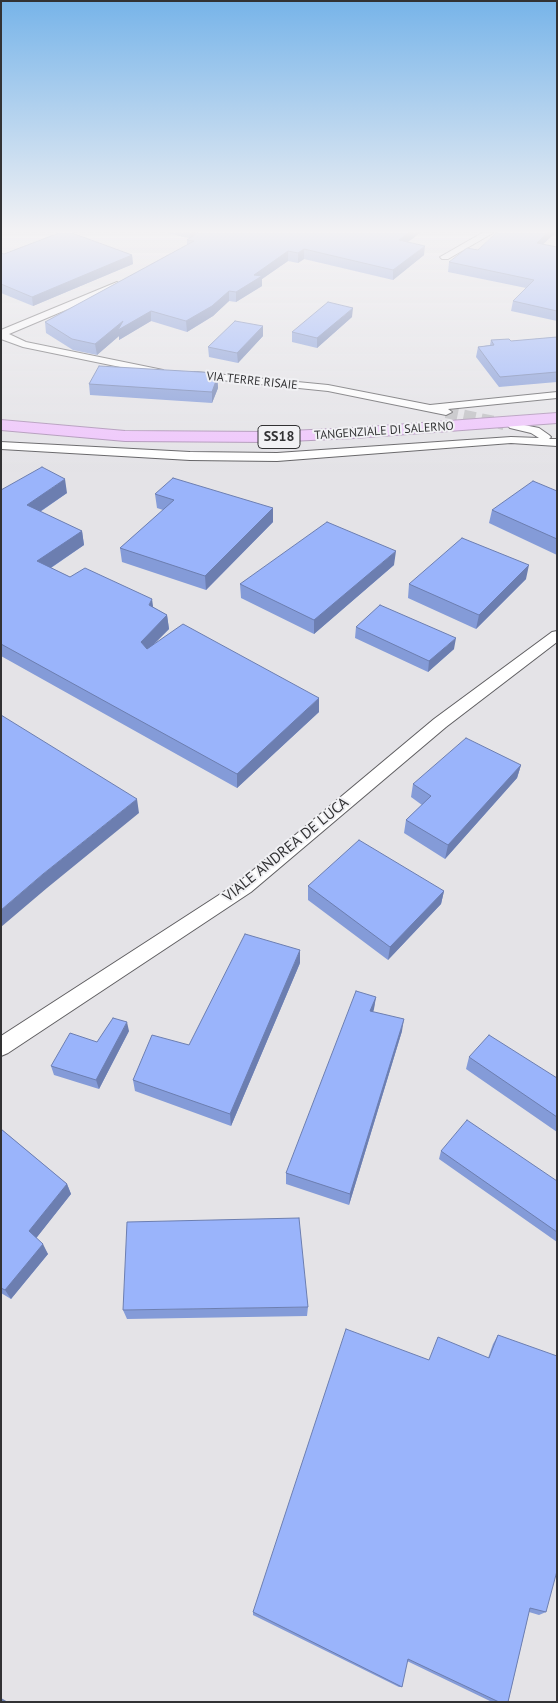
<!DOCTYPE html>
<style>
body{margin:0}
#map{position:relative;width:558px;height:1703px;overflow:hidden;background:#e4e3e7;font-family:"PT Sans",sans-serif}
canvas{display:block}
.frame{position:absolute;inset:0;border:2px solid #323234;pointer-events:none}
</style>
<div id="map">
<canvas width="558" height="1703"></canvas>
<div class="frame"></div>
</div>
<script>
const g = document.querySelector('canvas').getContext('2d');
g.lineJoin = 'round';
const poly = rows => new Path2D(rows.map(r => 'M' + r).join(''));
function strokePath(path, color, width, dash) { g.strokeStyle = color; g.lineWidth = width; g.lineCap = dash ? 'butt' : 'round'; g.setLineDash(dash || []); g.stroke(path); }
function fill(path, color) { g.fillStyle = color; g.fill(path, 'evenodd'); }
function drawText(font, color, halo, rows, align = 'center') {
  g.font = font + ' "PT Sans",sans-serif'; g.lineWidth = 4; g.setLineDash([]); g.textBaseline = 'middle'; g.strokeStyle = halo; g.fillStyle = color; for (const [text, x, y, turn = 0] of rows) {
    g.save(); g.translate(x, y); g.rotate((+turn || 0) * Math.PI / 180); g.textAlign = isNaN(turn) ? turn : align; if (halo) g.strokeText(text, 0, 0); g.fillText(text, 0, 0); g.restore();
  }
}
strokePath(poly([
 [446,412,504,424]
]), '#c0c0c3', 12, [12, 6]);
const street = poly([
 [482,233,493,233,448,259,442,259,440,257,482,233],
 [117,282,122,285,120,287,9,334,26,342,163,370,164,372,163,374,159,375,23,347,1,339,1,330,117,282],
 [195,372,328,385,430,405,557,392,557,398,448,409,452,412,446,415,328,391,191,377,190,375,191,373,195,372],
 [514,423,539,428,549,435,551,437,549,439,557,439,557,446,511,443,277,461,190,460,1,449,1,442,190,452,277,453,511,437,539,438,531,433,510,428,508,426,510,424,514,423],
 [557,631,557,642,446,727,251,892,8,1053,1,1056,1,1036,239,882,434,719,552,632,557,631]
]);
const highway = poly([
 [557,413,557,423,354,438,268,442,125,441,1,430,1,420,125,431,268,432,354,428,557,413]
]);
strokePath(street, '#5f5e61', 2);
strokePath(highway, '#ad92b6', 2);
fill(street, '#fff');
fill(highway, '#efc5fc');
fill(poly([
 [166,233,420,233,408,242,424,255,393,280,304,259,298,263,288,261,262,279,262,286,236,302,229,301,213,316,187,332,151,321,119,340,119,336,97,355,73,350,46,333,45,322,187,245,187,240,189,238],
 [555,233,543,244,557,247,557,321,511,311,513,301,526,288,448,272,449,262,478,250],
 [1,253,4,254,132,255,133,264,33,306,1,293],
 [352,317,317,348,292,342,292,332],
 [263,326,263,336,238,363,209,357,208,347],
 [557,337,557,382,499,387,476,357,478,347,490,345,491,340,511,341],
 [217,373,218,388,212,403,90,395,89,384],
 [1,490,67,493,40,512,82,531,84,545,51,568,70,577,153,607,167,615,169,629,153,645,319,712,237,788,1,656],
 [557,491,557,555,489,523,492,510],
 [155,494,273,522,206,590,122,562,120,548,163,510,157,508],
 [394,565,314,634,241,598,240,584],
 [526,579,476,629,408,598,409,584],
 [356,627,454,649,428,672,355,638],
 [521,765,517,778,445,859,404,833,406,820,422,805,411,797,413,784],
 [308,886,444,891,441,904,388,960,308,900],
 [300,963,231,1126,135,1091,133,1080,189,1045],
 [376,997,373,1012,402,1031,349,1205,286,1184,286,1173],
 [129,1031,99,1089,54,1075,51,1066,97,1042],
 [469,1057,557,1078,557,1132,466,1069],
 [1,1129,67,1184,71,1194,36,1238,48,1254,11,1299,1,1293],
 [441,1151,557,1181,557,1242,439,1159],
 [308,1307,307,1316,127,1319,123,1310],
 [498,1335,546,1612,539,1615,529,1612,508,1702,492,1702,407,1661,402,1687,399,1687,253,1615,253,1612,429,1360,488,1358,493,1344]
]), '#849bd8');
fill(poly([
 [408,233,420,233,398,249,399,240],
 [547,233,555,233,535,252,537,243],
 [425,246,424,255,393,280,393,270],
 [304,249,304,259,298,263,298,253],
 [288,251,288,261,262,279,262,286,236,302,236,292,254,275],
 [132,255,133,264,33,306,32,297],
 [229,291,229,301,213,316,187,332,186,321],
 [353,308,352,317,317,348,317,338],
 [151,311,151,321,119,340,119,336,97,355,95,344,123,321],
 [263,326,263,336,238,363,237,353],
 [217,373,218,388,212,403,212,392,213,378],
 [65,479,67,493,29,519,27,505],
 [273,508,273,522,206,590,205,576],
 [82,531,84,545,40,575,37,561],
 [396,551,394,565,314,634,314,620],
 [529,565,526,579,476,629,479,615],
 [152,599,154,613,149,605],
 [167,615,169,629,142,656,141,642],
 [456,638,454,649,428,672,429,661],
 [319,698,319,712,237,788,237,774],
 [521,765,517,778,445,859,448,845],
 [137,799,139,813,47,888,1,927,1,910,43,874],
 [444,891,441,904,388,960,390,947],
 [300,950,300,963,231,1126,230,1114],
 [376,997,374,1009,369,1024,370,1011],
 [404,1019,402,1031,349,1205,350,1194],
 [127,1022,129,1031,99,1089,96,1080],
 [67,1184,71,1194,34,1241,29,1231],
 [43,1244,48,1254,11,1299,5,1290],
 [1,1698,8,1702,1,1702]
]), '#6c7eb0');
const building = poly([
 [59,233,72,233,132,255,32,297,1,284,1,253,4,254,59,233],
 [197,233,408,233,399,240,425,246,393,270,304,249,298,253,288,251,254,275,262,276,236,292,229,291,212,306,186,321,151,311,118,330,123,321,95,344,72,339,45,322,194,241,187,240,197,233],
 [496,233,547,233,537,243,557,247,557,311,513,301,534,280,449,262,467,248,478,250,496,233],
 [328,302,353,308,317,338,292,332,328,302],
 [235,321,263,326,237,353,208,347,235,321],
 [557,337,557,372,500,377,478,347,494,345,491,340,509,339,511,341,557,337],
 [99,366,217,373,213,378,217,378,212,392,89,384,99,366],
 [42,467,65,479,27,505,82,531,37,561,70,577,85,568,152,599,149,605,167,615,141,642,147,649,183,624,319,698,237,774,1,644,1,490,42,467],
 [173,478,273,508,205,576,120,548,174,500,155,494,173,478],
 [533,481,557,491,557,539,492,510,533,481],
 [327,522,396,551,314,620,240,584,327,522],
 [462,538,529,565,479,615,409,584,462,538],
 [380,605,456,638,429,661,356,627,380,605],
 [1,715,137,799,43,874,1,910,1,715],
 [466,738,521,765,448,845,406,820,431,796,413,784,466,738],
 [359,840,444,891,390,947,308,886,359,840],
 [245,934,300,950,230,1114,133,1080,152,1035,189,1045,245,934],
 [356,991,376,997,370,1011,404,1019,350,1194,286,1173,356,991],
 [113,1018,127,1022,96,1080,51,1066,70,1033,97,1042,113,1018],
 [489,1035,557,1078,557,1117,469,1057,489,1035],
 [467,1120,557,1181,557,1232,441,1151,467,1120],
 [1,1129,67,1184,29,1231,43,1244,5,1290,1,1288,1,1129],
 [299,1218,308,1307,123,1310,127,1222,299,1218],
 [346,1329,429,1360,438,1337,489,1358,498,1335,557,1356,557,1571,546,1612,530,1608,508,1702,499,1702,408,1659,402,1687,253,1612,346,1329]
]);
fill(building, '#9ab4fb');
strokePath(building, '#6c7eb0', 1);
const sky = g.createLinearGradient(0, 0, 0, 472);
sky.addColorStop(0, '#77b4e9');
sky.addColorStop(0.49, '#f3f2f4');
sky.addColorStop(1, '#f3f2f400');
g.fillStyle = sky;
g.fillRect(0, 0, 558, 472);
drawText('12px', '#323234', '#f1f1f4', [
 ["VIA TERRE RISAIE",252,381,6],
 ["TANGENZIALE DI SALERNO",384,431,-4]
]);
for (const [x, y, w] of [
 [279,437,42]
]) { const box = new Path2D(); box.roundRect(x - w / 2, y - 11.5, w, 23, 4); g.fillStyle = '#f1f1f4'; g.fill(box); strokePath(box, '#323234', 1); }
drawText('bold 14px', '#323234', null, [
 ["SS18",279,437]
]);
drawText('15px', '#323234', '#f1f1f4', [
 ["VIALE ANDREA DE LUCA",286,850,-39]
]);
</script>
